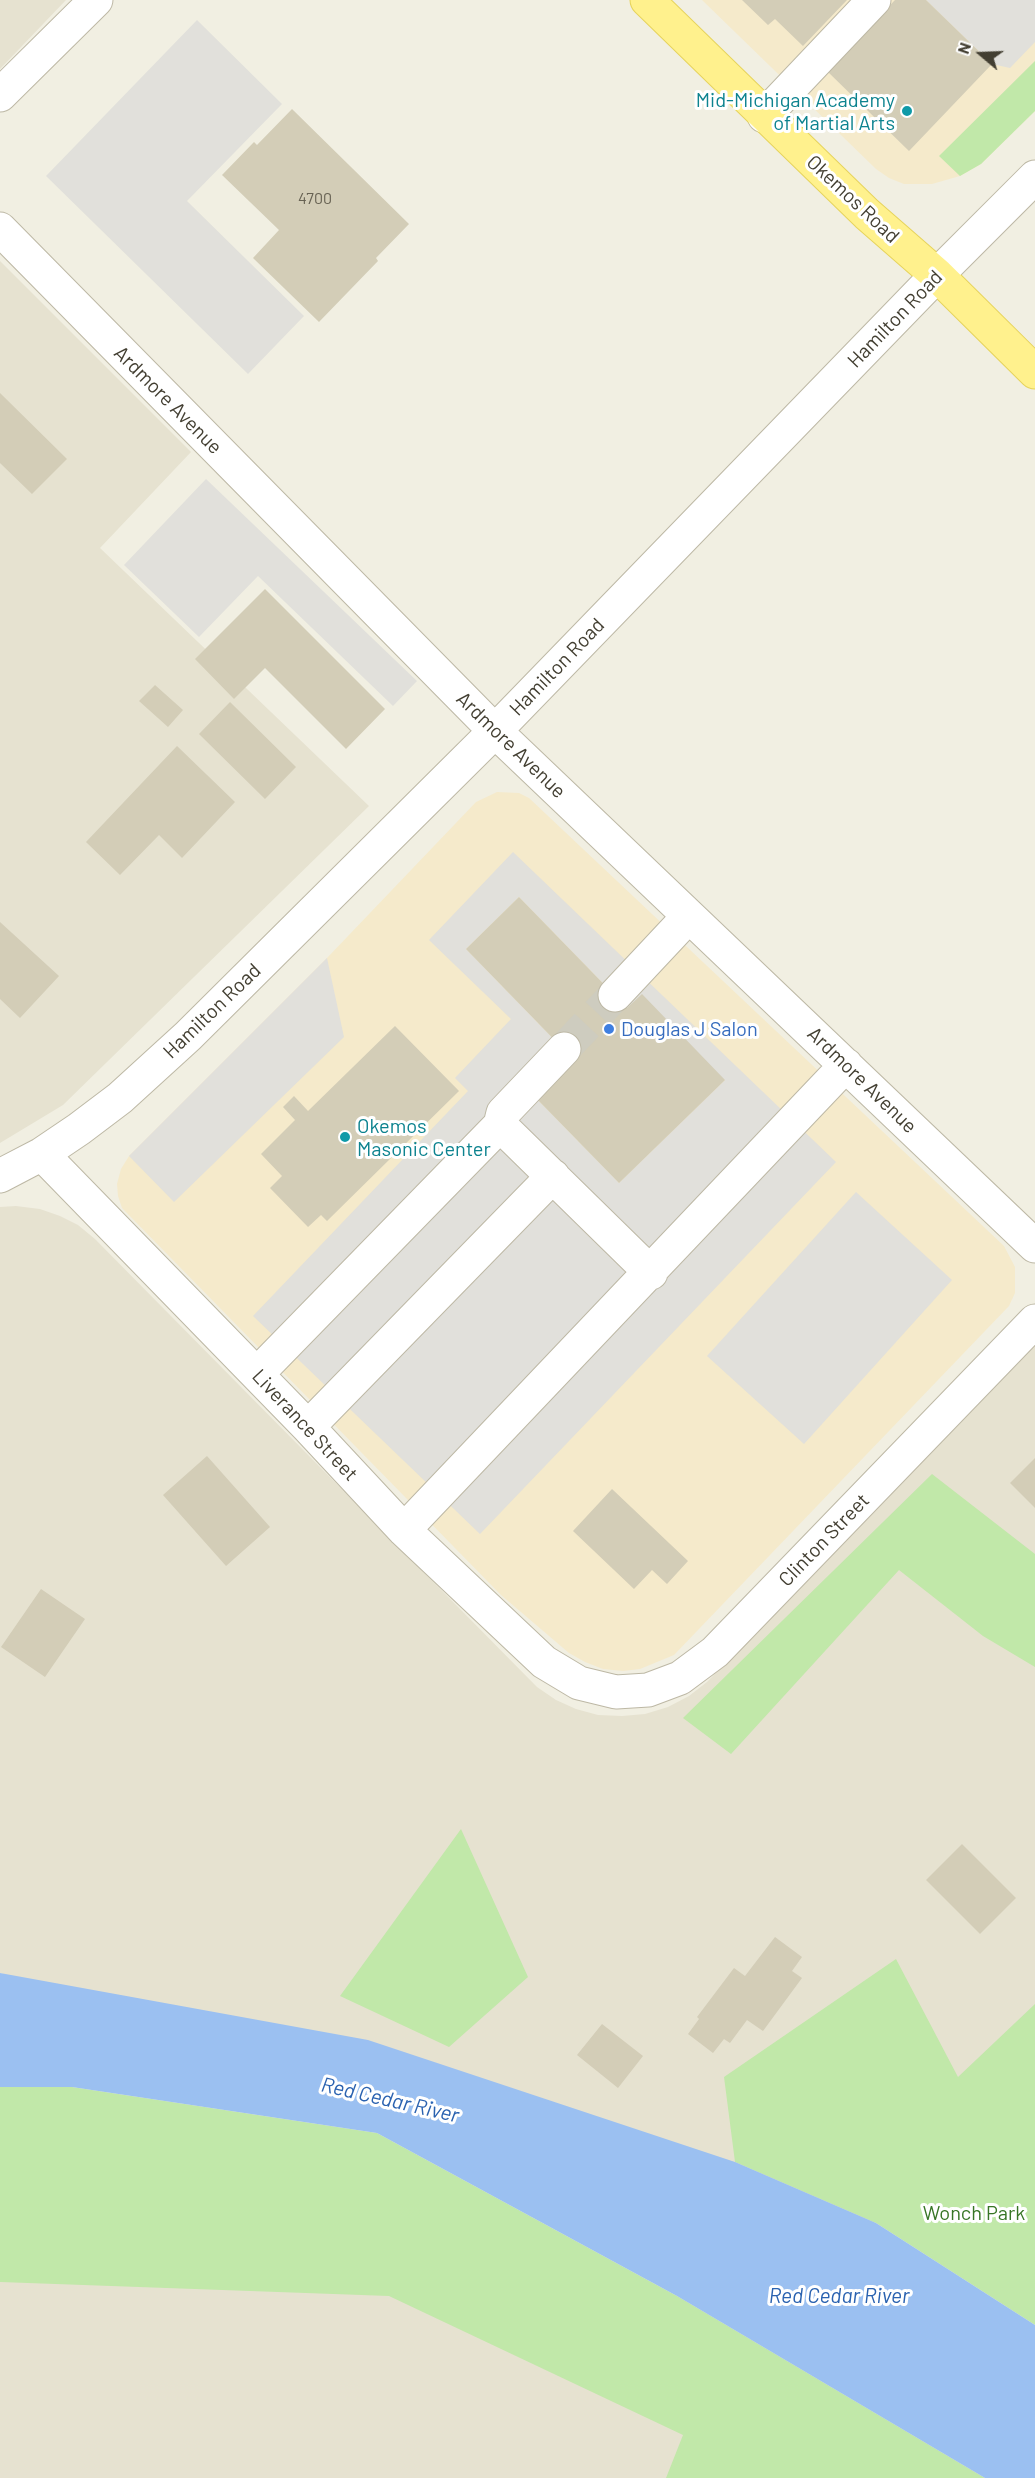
<!DOCTYPE html>
<style>
body{margin:0}
#map{position:relative;width:1035px;height:2478px;overflow:hidden;background:#f1efe2;font-family:Barlow,sans-serif}
canvas{display:block}
.north{position:absolute;left:951px;top:24px;width:60px;height:60px;-webkit-text-stroke:4px #fff;paint-order:stroke;rotate:289deg;font-size:16px;font-weight:700;line-height:24px;text-align:center;color:#433f32}
.north::after{content:'';display:block;margin:auto;width:21px;height:27px;background:#433f32;clip-path:polygon(50% 0,100% 100%,50% 72%,0 100%)}
</style>
<div id="map">
<canvas width="1035" height="2478"></canvas>
<div class="north">N</div>
</div>
<script>
const g = document.querySelector('canvas').getContext('2d');
g.lineJoin = 'round';
function fill(path, color) { g.fillStyle = color; g.fill(path, 'evenodd'); }
const poly = rows => new Path2D(rows.map(r => 'M' + r).join(''));
function strokePath(path, color, width, dash) { g.strokeStyle = color; g.lineWidth = width; g.lineCap = dash ? 'butt' : 'round'; g.setLineDash(dash || []); g.stroke(path); }
function drawText(font, color, halo, rows, align = 'center') {
  g.font = font + ' Barlow,sans-serif'; g.lineWidth = 6; g.setLineDash([]); g.textBaseline = 'middle'; g.strokeStyle = halo; g.fillStyle = color; for (const [text, x, y, turn = 0] of rows) {
    g.save(); g.translate(x, y); g.rotate((+turn || 0) * Math.PI / 180); g.textAlign = isNaN(turn) ? turn : align; if (halo) g.strokeText(text, 0, 0); g.fillText(text, 0, 0); g.restore();
  }
}
fill(poly([
 [0,0,66,0,0,69],
 [0,261,191,452,100,548,369,806,63,1105,0,1143],
 [16,1206,40,1209,60,1216,78,1225,95,1239,537,1687,556,1700,576,1709,598,1715,622,1716,645,1714,668,1707,689,1696,707,1682,1035,1344,1035,2111,876,2223,0,1973,0,1207],
 [0,2087,677,2296,985,2478,0,2478]
]), '#e6e2d0');
fill(poly([
 [702,0,1035,0,1035,111,981,164,960,176,932,184,904,184,889,178,876,169],
 [497,792,519,793,529,798,1004,1246,1015,1267,1015,1293,1009,1306,674,1655,640,1669,623,1671,603,1669,585,1662,569,1653,501,1595,122,1208,118,1196,117,1184,121,1169,129,1156,327,958,476,802]
]), '#f5eacb');
fill(poly([
 [1035,61,1035,111,981,164,960,176,939,156],
 [932,1474,1035,1554,1035,1667,983,1636,899,1570,731,1754,683,1718],
 [461,1829,528,1977,449,2047,340,1996],
 [896,1959,958,2077,1035,2004,1035,2325,876,2223,735,2162,724,2077],
 [0,2087,72,2087,377,2133,677,2296,985,2478,666,2478,683,2435,389,2296,0,2282]
]), '#c1e8a9');
fill(poly([
 [926,0,1035,0,1035,42,1010,68,992,64],
 [197,20,282,104,187,201,304,316,248,374,46,176],
 [206,479,417,681,393,706,258,576,199,637,124,565],
 [513,852,836,1162,480,1534,253,1316,468,1091,455,1078,511,1019,429,940],
 [519,897,627,1008,725,1080,619,1183,536,1098,574,1060,466,949],
 [327,958,344,1037,174,1202,129,1156],
 [856,1192,952,1280,804,1444,707,1356]
]), '#e1e0db');
fill(poly([
 [0,1973,368,2040,735,2162,876,2223,1035,2325,1035,2478,985,2478,677,2296,377,2133,72,2087,0,2087]
]), '#9bc0f1');
fill(poly([
 [742,0,847,0,803,46,775,19,768,25],
 [895,0,926,0,992,64,909,151,827,71],
 [292,109,409,224,376,258,378,261,319,322,253,258,279,230,222,175,254,142,257,145],
 [0,393,67,459,32,494,0,463],
 [265,589,385,709,346,749,265,668,234,699,195,659],
 [155,685,183,710,168,727,139,701],
 [230,702,296,767,265,799,199,734],
 [177,746,235,802,182,858,159,835,120,875,86,842],
 [519,897,627,1008,642,994,725,1080,619,1183,536,1098,574,1060,466,949],
 [0,922,59,976,20,1018,0,999],
 [395,1026,459,1091,327,1221,321,1215,308,1227,270,1188,282,1176,261,1154,295,1120,283,1107,294,1096,308,1111],
 [207,1456,270,1527,226,1566,163,1495],
 [1035,1458,1035,1508,1010,1483],
 [612,1489,688,1561,667,1584,652,1570,634,1589,573,1531],
 [41,1589,85,1619,45,1677,1,1647],
 [962,1844,1016,1898,980,1934,926,1880],
 [775,1937,802,1957,792,1971,802,1978,763,2031,747,2020,730,2043,724,2039,713,2053,688,2034,699,2019,697,2017,734,1968,745,1976],
 [602,2024,643,2056,618,2088,577,2055]
]), '#d3cdb7');
strokePath(poly([
 [564,1049,615,995]
]), '#ceccbf', 33, [33, 16]);
const minor = poly([
 [0,95,96,0],
 [764,116,874,0],
 [0,229,495,731,1035,1246],
 [615,995,689,916],
 [500,1125,503,1113,564,1049],
 [42,1154,308,1427,404,1530,544,1662,579,1683,616,1692,648,1690,680,1678,715,1652,1035,1321],
 [0,1176,42,1154,79,1129,120,1098,188,1036,495,731,937,275,1035,177],
 [257,1374,500,1125,651,1273],
 [308,1427,553,1176],
 [404,1530,846,1065]
]);
const major = poly([
 [647,0,867,214,937,275,1035,372]
]);
strokePath(minor, '#bdb8a5', 35);
strokePath(major, '#e6d35c', 35);
strokePath(minor, '#fff', 33);
strokePath(major, '#fff18d', 33);
for (const [x, y, r, color] of [
 [907,111,6,"#0f9aa8"],
 [609,1029,6,"#3f7fe0"],
 [345,1137,6,"#0f9aa8"]
]) { const dot = new Path2D(); dot.arc(x, y, r, 0, 2 * Math.PI); g.fillStyle = color; g.fill(dot); strokePath(dot, '#fff', 2); }
drawText('16px', '#676253', null, [
 ["4700",315,199]
]);
drawText('20px', '#0d838f', '#fff', [
 ["Mid-Michigan Academy",895,100],
 ["of Martial Arts",895,123],
 ["Okemos",357,1126,"left"],
 ["Masonic Center",357,1149,"left"]
], 'right');
drawText('20px', '#433f32', '#fff', [
 ["Okemos Road",853,199,43],
 ["Hamilton Road",895,319,-46],
 ["Ardmore Avenue",168,400,45],
 ["Hamilton Road",557,667,-46],
 ["Ardmore Avenue",511,745,44],
 ["Hamilton Road",212,1011,-44],
 ["Ardmore Avenue",862,1080,44],
 ["Liverance Street",305,1425,47],
 ["Clinton Street",824,1540,-46]
]);
drawText('20px', '#366cbe', '#fff', [
 ["Douglas J Salon",621,1029]
], 'left');
drawText('20px', '#377525', '#fff', [
 ["Wonch Park",974,2213]
]);
drawText('italic 21px', '#2a62b0', '#fff', [
 ["Red Cedar River",390,2100,13],
 ["Red Cedar River",839,2296]
]);
</script>
